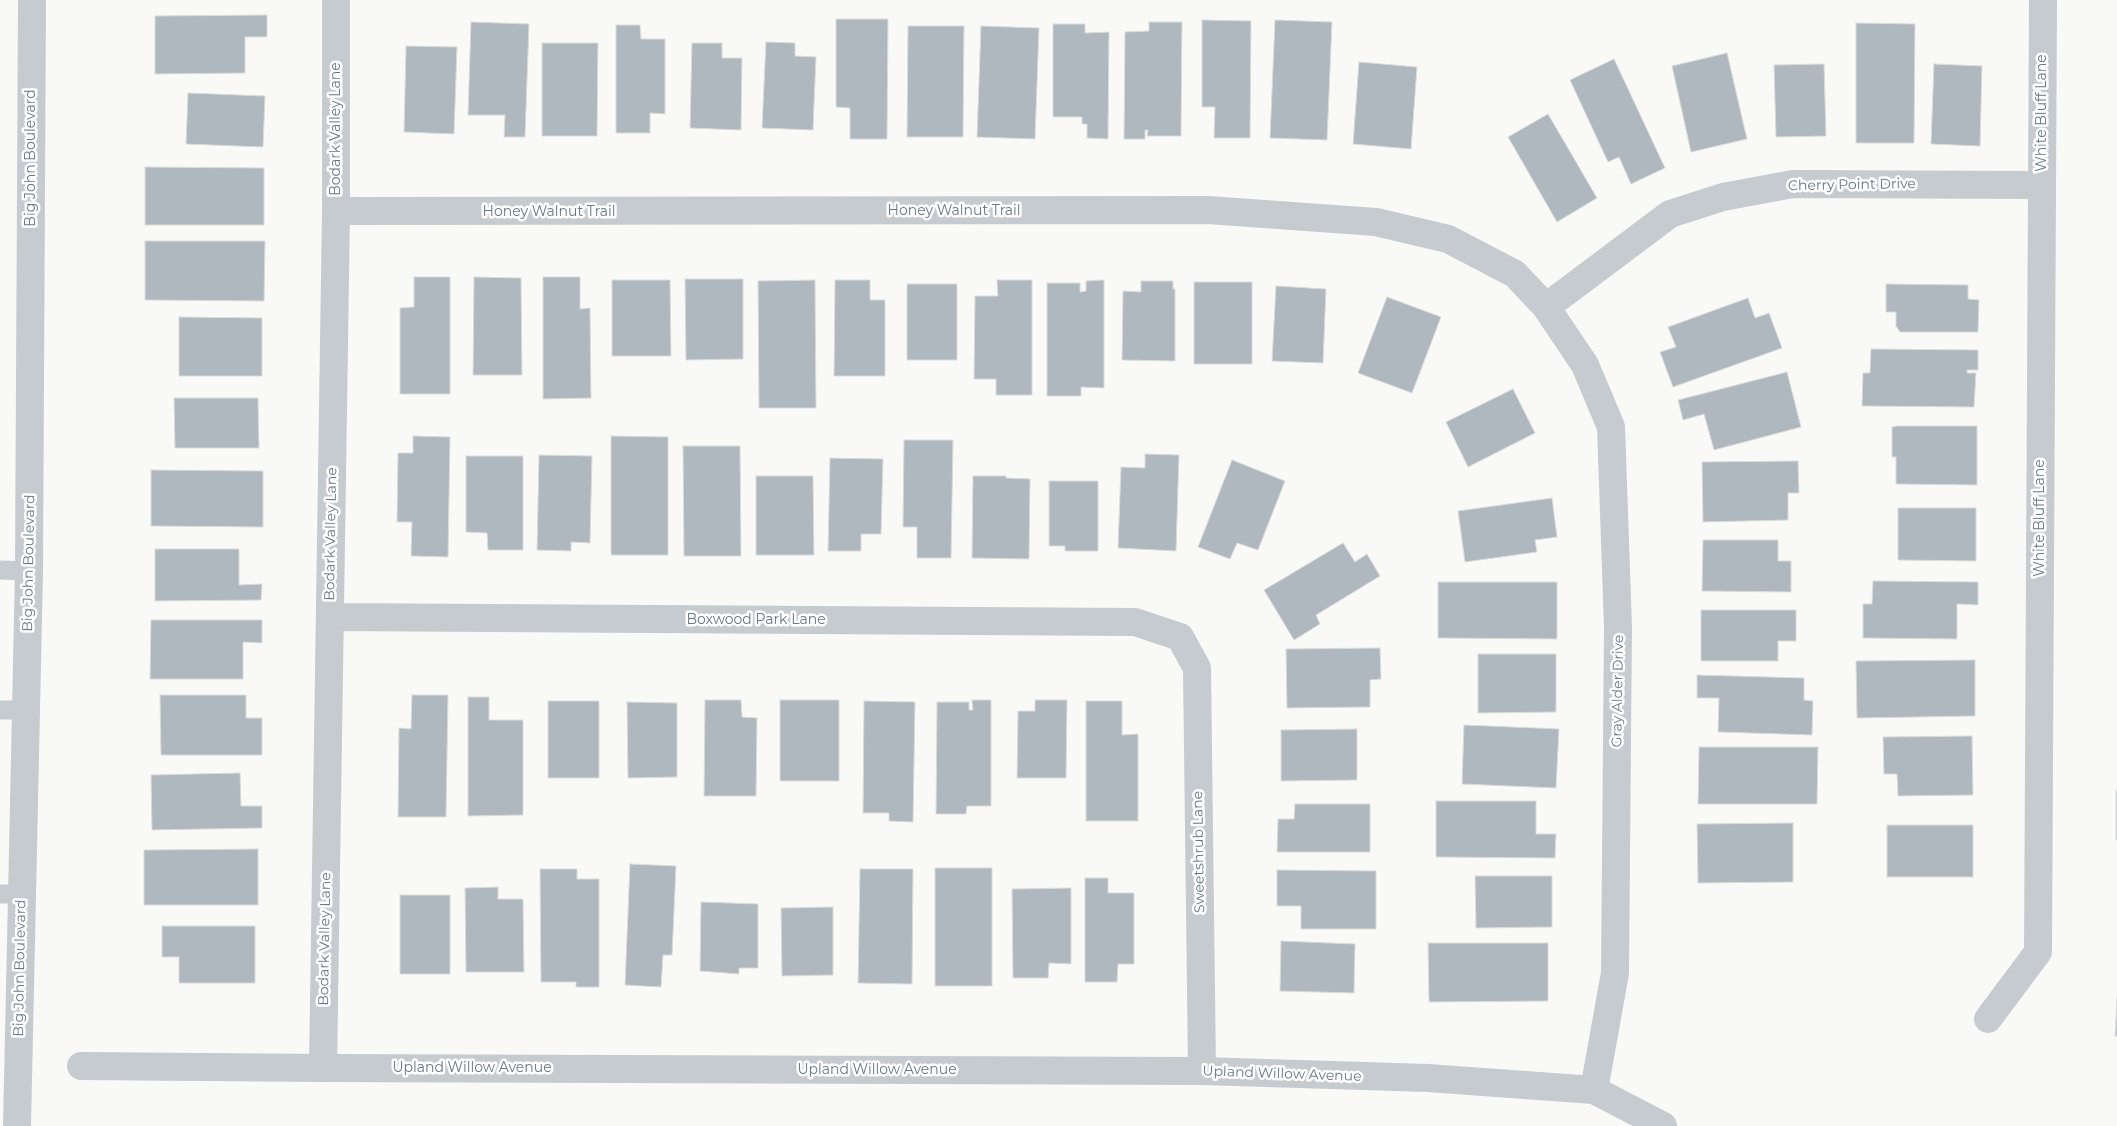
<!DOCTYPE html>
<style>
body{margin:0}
canvas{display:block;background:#f9f9f7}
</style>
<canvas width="2117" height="1126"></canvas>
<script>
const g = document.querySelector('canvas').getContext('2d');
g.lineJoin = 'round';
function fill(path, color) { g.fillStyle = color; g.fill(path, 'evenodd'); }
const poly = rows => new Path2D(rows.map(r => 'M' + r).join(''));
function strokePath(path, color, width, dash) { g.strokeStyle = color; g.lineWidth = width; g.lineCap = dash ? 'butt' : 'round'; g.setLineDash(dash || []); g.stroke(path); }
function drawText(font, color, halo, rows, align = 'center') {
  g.font = font + ' Montserrat,sans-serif'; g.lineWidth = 5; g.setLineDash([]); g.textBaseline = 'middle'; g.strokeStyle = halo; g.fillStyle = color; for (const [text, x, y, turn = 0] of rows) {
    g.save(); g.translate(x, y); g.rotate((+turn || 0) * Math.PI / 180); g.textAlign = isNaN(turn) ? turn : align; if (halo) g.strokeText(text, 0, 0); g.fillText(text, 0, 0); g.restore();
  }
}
const building = poly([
 [267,15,267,37,245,37,245,73,155,74,155,16,267,15],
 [836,19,888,19,887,139,850,139,850,108,836,107,836,19],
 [1202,20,1251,21,1250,138,1214,138,1215,107,1202,107,1202,20],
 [1275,20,1332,22,1327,140,1270,138,1275,20],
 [471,22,529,24,525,137,504,137,505,115,468,115,471,22],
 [1149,22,1182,22,1181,136,1147,136,1148,130,1145,130,1145,139,1124,139,1125,32,1149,31,1149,22],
 [1856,23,1915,24,1914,143,1856,143,1856,23],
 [1053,24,1085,24,1085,33,1109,32,1108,139,1087,138,1087,124,1082,124,1082,117,1053,117,1053,24],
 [616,25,640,25,641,39,665,39,665,114,650,113,650,133,616,133,616,25],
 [908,26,964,26,963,137,907,137,908,26],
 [981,26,1039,28,1035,139,977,137,981,26],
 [766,42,795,43,795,56,816,57,813,130,762,128,766,42],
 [542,43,598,43,597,136,542,136,542,43],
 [692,43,722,43,722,58,742,58,741,130,690,128,692,43],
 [406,46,457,47,454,134,404,132,406,46],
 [1727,53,1747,139,1691,152,1672,66,1727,53],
 [1614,59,1665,168,1631,184,1619,157,1608,162,1570,80,1614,59],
 [1359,62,1417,67,1411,149,1353,144,1359,62],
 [1824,64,1826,136,1776,137,1774,65,1824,64],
 [1934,64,1982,66,1980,146,1931,144,1934,64],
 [188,93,265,96,263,147,186,144,188,93],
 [1548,114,1597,198,1557,222,1508,137,1548,114],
 [145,167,264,168,264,225,145,225,145,167],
 [145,241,265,241,264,301,145,300,145,241],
 [414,277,450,277,450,394,400,394,400,308,414,307,414,277],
 [474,277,521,278,522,375,473,375,474,277],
 [543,277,580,277,580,309,590,308,591,398,543,399,543,277],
 [685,279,743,279,743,359,686,360,685,279],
 [612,280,670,280,671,356,612,356,612,280],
 [815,280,816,408,759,408,758,281,815,280],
 [835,280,870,280,870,300,885,300,885,376,834,376,835,280],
 [997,280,1032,280,1032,395,996,395,996,379,974,379,975,296,998,296,997,280],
 [1104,280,1104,388,1081,387,1081,396,1047,396,1047,283,1080,283,1080,292,1086,291,1086,281,1104,280],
 [1141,281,1173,281,1173,289,1175,289,1175,361,1122,360,1123,291,1141,292,1141,281],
 [1194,282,1252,282,1252,364,1194,364,1194,282],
 [907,284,957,284,957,360,907,360,907,284],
 [1886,284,1968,285,1968,299,1979,300,1978,332,1900,332,1896,326,1896,312,1886,312,1886,284],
 [1276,286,1326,289,1323,363,1272,361,1276,286],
 [1387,297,1441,317,1412,393,1358,373,1387,297],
 [1748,298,1755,318,1769,313,1782,348,1673,387,1660,352,1676,347,1668,327,1748,298],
 [179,317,262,318,262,376,179,376,179,317],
 [1871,349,1978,350,1978,370,1967,370,1967,373,1976,373,1974,407,1862,406,1863,373,1870,373,1871,349],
 [1787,372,1801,427,1714,450,1704,414,1683,420,1678,400,1787,372],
 [1513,389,1535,433,1468,467,1446,422,1513,389],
 [174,398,258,398,259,448,175,448,174,398],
 [1897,426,1977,426,1977,485,1896,484,1896,457,1892,457,1892,427,1897,426],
 [413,436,450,437,448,557,411,556,412,522,397,522,398,453,413,453,413,436],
 [611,436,668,437,668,555,611,555,611,436],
 [904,440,953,440,951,558,917,558,917,527,903,527,904,440],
 [683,446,740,446,741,556,684,556,683,446],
 [1145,454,1179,455,1176,551,1118,548,1121,467,1145,468,1145,454],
 [539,455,592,456,590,543,571,542,571,551,537,550,539,455],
 [466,456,523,456,523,550,488,550,487,533,466,532,466,456],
 [830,458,883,459,881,534,861,534,861,551,828,551,830,458],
 [1232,460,1285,481,1258,550,1237,543,1230,559,1198,547,1232,460],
 [1798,461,1799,493,1788,493,1788,520,1703,522,1702,462,1798,461],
 [151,470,263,471,263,527,151,526,151,470],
 [756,476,813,476,814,555,756,555,756,476],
 [973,476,1006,476,1006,478,1030,479,1029,559,972,558,973,476],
 [1049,481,1098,481,1098,551,1065,551,1065,546,1049,546,1049,481],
 [1552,498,1557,537,1535,540,1537,552,1465,562,1458,511,1552,498],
 [1898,508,1976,508,1976,561,1898,560,1898,508],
 [1703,540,1778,540,1778,561,1791,561,1791,592,1702,591,1703,540],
 [1343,543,1355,562,1367,554,1380,576,1316,615,1320,624,1294,640,1264,590,1343,543],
 [155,549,239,549,239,585,262,584,261,600,155,601,155,549],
 [1873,581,1978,582,1978,605,1957,604,1957,639,1863,638,1863,604,1872,604,1873,581],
 [1438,582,1557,582,1557,639,1438,638,1438,582],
 [1701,610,1796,610,1796,641,1778,641,1778,661,1701,661,1701,610],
 [151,620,262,620,262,643,243,642,243,679,150,679,151,620],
 [1380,648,1381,679,1370,680,1370,707,1287,708,1286,649,1380,648],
 [1478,654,1556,654,1556,712,1478,713,1478,654],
 [1975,660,1975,716,1857,718,1856,661,1975,660],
 [1697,675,1804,678,1804,700,1813,701,1812,735,1718,732,1719,698,1697,698,1697,675],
 [160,695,246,695,246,718,262,718,262,755,161,755,160,695],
 [412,695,448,695,446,817,398,817,399,728,411,729,412,695],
 [468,697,489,697,489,720,523,720,523,815,468,816,468,697],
 [705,700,741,700,742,717,757,718,756,796,704,796,705,700],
 [780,700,839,700,839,781,780,781,780,700],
 [972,700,991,700,991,806,967,806,966,814,936,814,937,702,969,702,969,710,973,710,972,700],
 [1035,700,1067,700,1066,778,1017,778,1018,711,1035,711,1035,700],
 [548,701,599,701,599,778,548,778,548,701],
 [864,701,915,702,913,822,889,821,889,813,863,813,864,701],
 [1086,701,1122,701,1122,735,1138,734,1138,821,1086,821,1086,701],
 [627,702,677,703,677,777,628,778,627,702],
 [1464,725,1559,729,1556,788,1462,784,1464,725],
 [1357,729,1357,780,1281,781,1281,730,1357,729],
 [1972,736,1973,795,1898,796,1897,774,1884,774,1883,737,1972,736],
 [1699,747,1818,747,1817,804,1698,804,1699,747],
 [240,773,241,806,262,806,262,828,152,830,151,775,240,773],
 [2116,791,2117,791,2117,840,2116,840,2116,791],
 [1436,801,1536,801,1536,834,1556,834,1555,858,1436,857,1436,801],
 [1295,804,1370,804,1370,852,1277,852,1278,819,1294,819,1295,804],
 [1793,823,1793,882,1698,883,1697,824,1793,823],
 [1887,825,1973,825,1973,877,1887,877,1887,825],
 [258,849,258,905,144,905,144,850,258,849],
 [630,864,676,866,672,955,663,955,661,987,625,985,630,864],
 [935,868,992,868,992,986,935,986,935,868],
 [540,869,577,869,577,879,599,879,599,987,576,987,576,982,541,982,540,869],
 [860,869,913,869,912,984,858,983,860,869],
 [1277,870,1376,871,1376,929,1301,929,1301,906,1277,906,1277,870],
 [1475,876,1552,876,1552,927,1476,928,1475,876],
 [1085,878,1108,878,1108,893,1134,893,1134,964,1118,964,1117,982,1085,982,1085,878],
 [498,887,498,899,523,899,524,972,466,972,465,888,498,887],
 [1071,888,1071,964,1049,963,1048,978,1013,978,1012,889,1071,888],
 [400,895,450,895,450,974,400,974,400,895],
 [701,902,758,904,758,968,739,968,739,974,700,971,701,902],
 [833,907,833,975,782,976,781,908,833,907],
 [162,926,255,926,255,983,179,983,179,957,162,957,162,926],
 [1281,941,1355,944,1354,993,1280,991,1281,941],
 [1428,943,1548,943,1548,1001,1429,1002,1428,943],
 [2117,998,2117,1036,2115,1036,2117,998]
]);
fill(building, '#afb8bf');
strokePath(building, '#dbdbd9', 1);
strokePath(poly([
 [0,570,29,571],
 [0,710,26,710],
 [0,894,22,894]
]), '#c6cbcf', 19);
strokePath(poly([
 [336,211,1208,210,1376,222,1448,239,1515,274,1546,307,1585,365,1611,427,1618,627,1615,973,1594,1090],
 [1546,307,1670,214,1723,197,1793,184,2042,185],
 [330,617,1135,622,1180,637,1197,668,1202,1071],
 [1988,1019,2038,952,2043,0],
 [81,1066,323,1068,336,211,336,0],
 [17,1126,29,571,32,0]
]), '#c6cbcf', 28);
strokePath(poly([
 [323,1068,1202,1071,1428,1078,1594,1090,1663,1126]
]), '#c6cbcf', 28);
drawText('14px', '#65798b', '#fff', [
 ["White Bluff Lane",2042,113,-90],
 ["Bodark Valley Lane",336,129,-90],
 ["Big John Boulevard",31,158,-90],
 ["Cherry Point Drive",1852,185,-1],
 ["Honey Walnut Trail",954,211],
 ["Honey Walnut Trail",549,212],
 ["White Bluff Lane",2040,518,-90],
 ["Bodark Valley Lane",331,534,-89],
 ["Big John Boulevard",29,563,-89],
 ["Boxwood Park Lane",756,620],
 ["Gray Alder Drive",1618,691,-89],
 ["Sweetshrub Lane",1199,852,-91],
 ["Bodark Valley Lane",325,939,-89],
 ["Big John Boulevard",20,968,-89],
 ["Upland Willow Avenue",472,1068],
 ["Upland Willow Avenue",877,1070],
 ["Upland Willow Avenue",1282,1074,2]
]);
</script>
